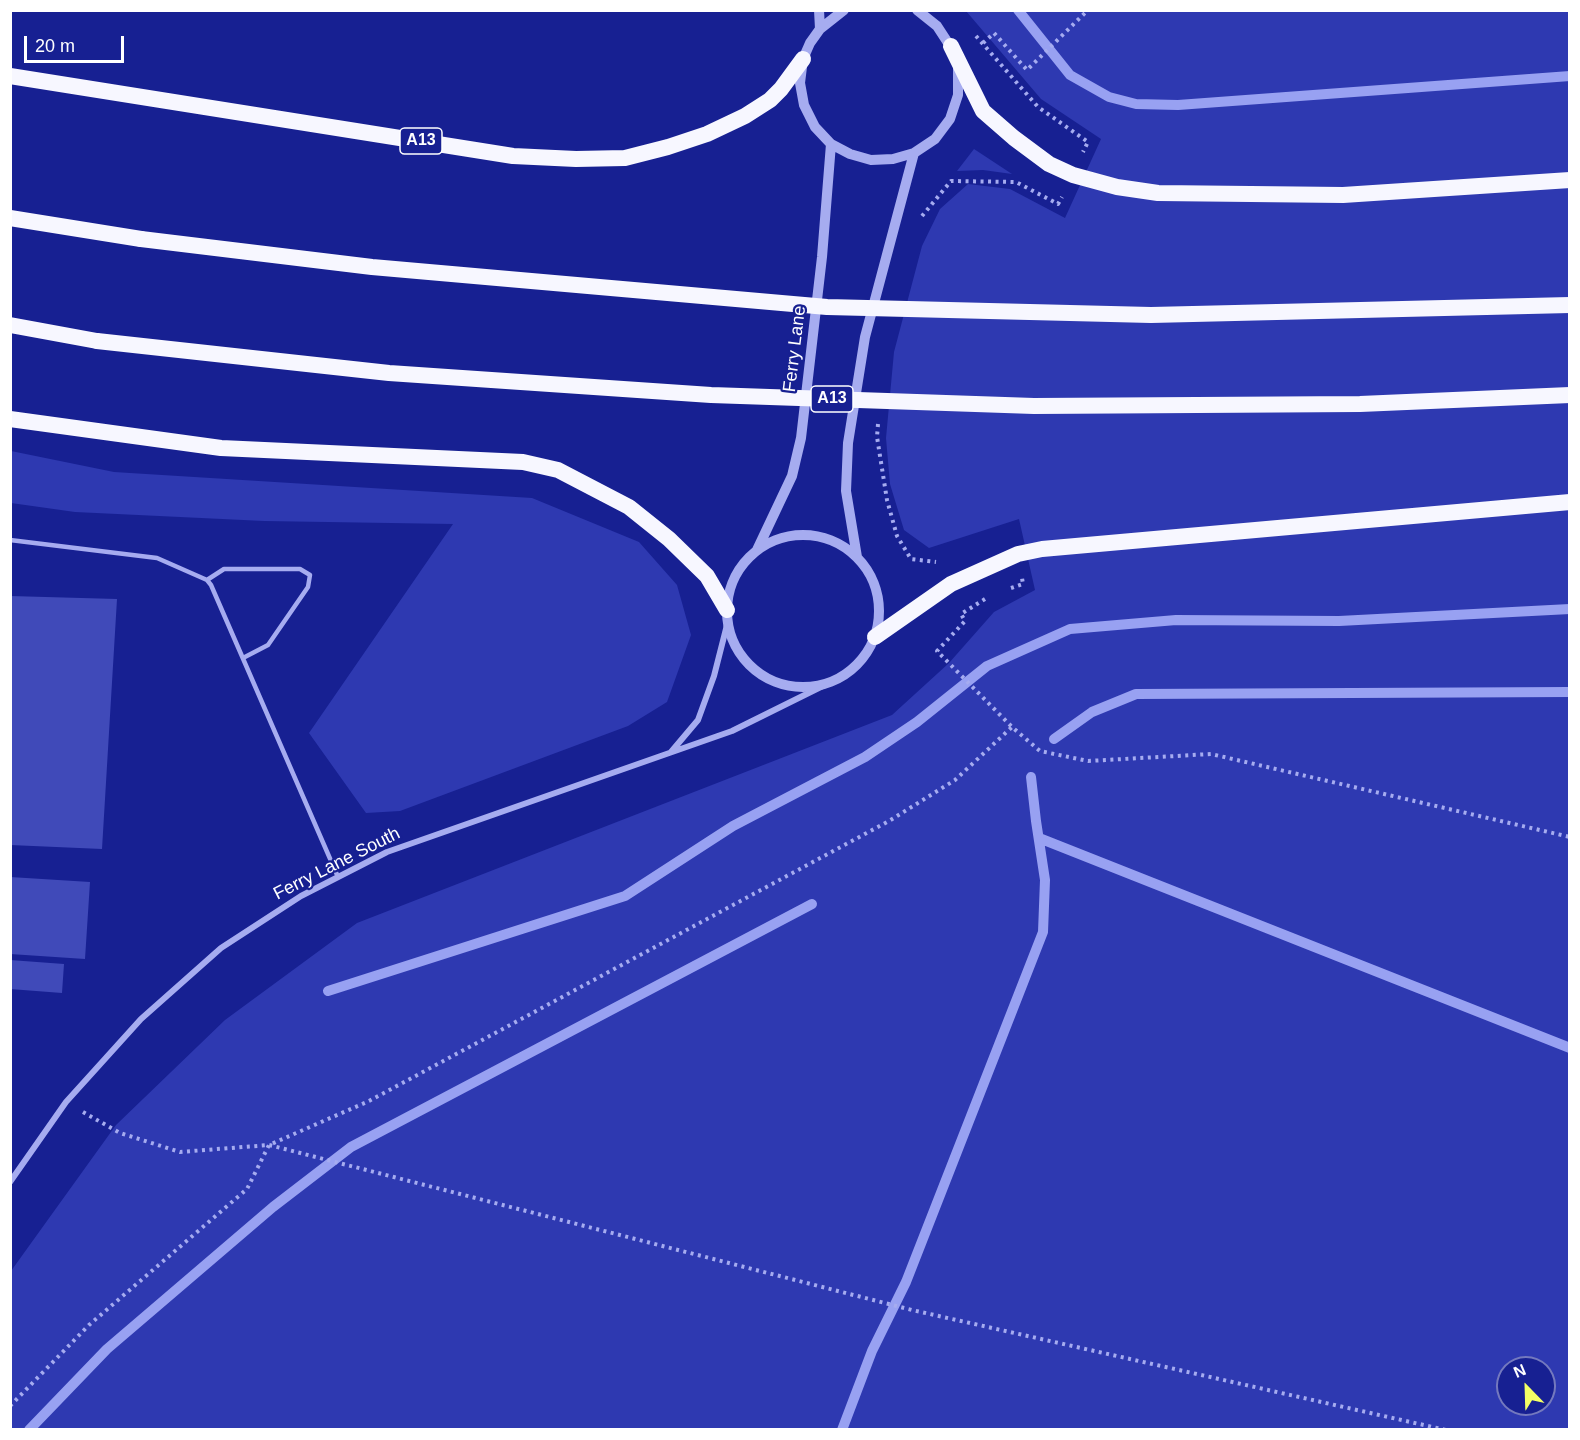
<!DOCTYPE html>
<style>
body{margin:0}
#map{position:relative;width:1580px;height:1440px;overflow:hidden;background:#172092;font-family:Arial,sans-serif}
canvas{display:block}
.frame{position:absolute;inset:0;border:12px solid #fff;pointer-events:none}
.north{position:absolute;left:1496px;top:1356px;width:60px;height:60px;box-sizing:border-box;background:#172092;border:2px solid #7479be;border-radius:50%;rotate:337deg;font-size:16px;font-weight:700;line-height:24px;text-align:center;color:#fff}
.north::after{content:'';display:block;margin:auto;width:21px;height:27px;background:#f4ff65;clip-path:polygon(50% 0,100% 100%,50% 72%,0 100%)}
.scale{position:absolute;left:24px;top:36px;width:100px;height:27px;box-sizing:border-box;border:3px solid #fff;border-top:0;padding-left:8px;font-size:18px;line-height:21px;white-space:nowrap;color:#fff;-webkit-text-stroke:4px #172092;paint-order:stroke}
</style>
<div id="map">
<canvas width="1580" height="1440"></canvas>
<div class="frame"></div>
<div class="north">N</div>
<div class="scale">20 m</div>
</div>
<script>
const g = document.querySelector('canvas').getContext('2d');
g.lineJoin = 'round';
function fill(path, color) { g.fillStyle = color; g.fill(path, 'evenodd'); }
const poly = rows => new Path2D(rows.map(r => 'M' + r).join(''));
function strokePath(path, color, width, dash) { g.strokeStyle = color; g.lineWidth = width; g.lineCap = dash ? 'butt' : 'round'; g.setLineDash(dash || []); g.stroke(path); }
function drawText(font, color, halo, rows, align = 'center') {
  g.font = font + ' Arial,sans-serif'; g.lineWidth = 4.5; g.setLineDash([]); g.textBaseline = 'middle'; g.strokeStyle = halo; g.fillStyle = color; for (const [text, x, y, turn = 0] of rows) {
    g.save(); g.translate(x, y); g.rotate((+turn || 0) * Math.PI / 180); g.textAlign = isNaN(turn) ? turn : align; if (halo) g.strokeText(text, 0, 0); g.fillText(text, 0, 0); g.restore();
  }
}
fill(poly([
 [966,11,1569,11,1569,1429,11,1430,11,1271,116,1125,225,1020,357,923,892,715,949,663,994,612,1035,590,1019,519,929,548,904,530,890,484,886,438,894,352,922,246,940,209,968,184,1010,189,1065,218,1101,139,1041,99],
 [1508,1368,1544,1368,1544,1404,1508,1404],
 [974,149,1012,174,983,170,957,171],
 [11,451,114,472,532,498,639,542,677,585,691,635,667,702,628,726,400,811,366,813,309,733,453,524,264,521,75,512,11,503]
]), '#2e39b1');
strokePath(poly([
 [1018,10,1070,75,1109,97,1136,104,1178,105,1570,76],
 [1054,739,1092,712,1136,694,1570,692],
 [1039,838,1570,1048],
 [328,991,625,896,733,826,865,757,917,722,987,666,1070,629,1176,620,1339,621,1570,609],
 [29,1430,107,1349,273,1207,351,1147,812,904],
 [842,1430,872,1351,906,1282,1043,932,1045,880,1036,821,1031,777]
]), '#98a1f2', 10);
fill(poly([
 [10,596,117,599,102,849,10,845],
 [10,877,90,882,85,959,10,954],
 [10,960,64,964,62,993,10,989]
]), '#404ab9');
strokePath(poly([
 [976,36,1038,107,1088,142,1083,152],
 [983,43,994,33,1027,70,1088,10],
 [922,216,951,181,1016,182,1058,204,1062,197],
 [878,424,877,437,887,500,897,536,911,559,936,562],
 [1011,588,1023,584,1022,578],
 [985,599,961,614,965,621,937,651,1012,727,1040,751,1088,761,1211,754,1570,837],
 [83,1112,120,1133,180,1152,269,1145,912,1310,1446,1430],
 [10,1406,89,1325,247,1189,269,1145,369,1101,889,821,955,780,1012,727]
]), '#a6acf0', 4, [3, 4.5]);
strokePath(poly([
 [10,540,157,558,207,580,211,585,338,877],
 [207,580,224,569,300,569,310,575,308,587,268,645,243,658]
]), '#a6acf0', 4.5);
strokePath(poly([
 [671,752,698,720,714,676,728,621],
 [10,1182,66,1102,141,1019,221,948,301,896,387,852,732,731,843,676]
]), '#a6acf0', 6);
strokePath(poly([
 [819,10,820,29],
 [844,10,820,29,810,43,803,59,800,83,804,105,815,127,831,144,850,154,871,160,893,159,914,153,935,139,950,119,958,95,958,67],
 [917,10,937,26,952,49],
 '727 611a76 76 0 1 1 152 0a76 76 0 1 1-152 0Z',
 [757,550,792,476,801,438,822,257,831,144],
 [857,557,846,491,848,443,865,337,914,153]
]), '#a6acf0', 10);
strokePath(poly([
 [951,46,983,111,1014,138,1049,164,1073,175,1117,187,1158,193,1343,195,1570,180],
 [10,76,513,156,576,159,625,158,668,147,707,134,745,116,770,100,781,89,803,59],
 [10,218,141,239],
 [10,325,97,341],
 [10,419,221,448,523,462,558,470,629,507,669,539,707,576,727,610],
 [875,637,951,584,1018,554,1042,549,1570,502]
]), '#f7f7ff', 16);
strokePath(poly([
 [141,239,372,267,827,307,1151,315,1570,305],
 [97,341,389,373,711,395,1034,406,1360,404,1570,395]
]), '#f7f7ff', 16);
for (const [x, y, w] of [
 [421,141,42],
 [832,399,42]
]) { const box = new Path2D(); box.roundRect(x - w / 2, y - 13, w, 26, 4.5); g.fillStyle = '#172092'; g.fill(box); strokePath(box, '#fff', 1.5); }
drawText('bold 16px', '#fff', null, [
 ["A13",421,141],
 ["A13",832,399]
]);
drawText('18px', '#fff', '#172092', [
 ["Ferry Lane",795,349,-83],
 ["Ferry Lane South",337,864,-27]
]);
</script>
